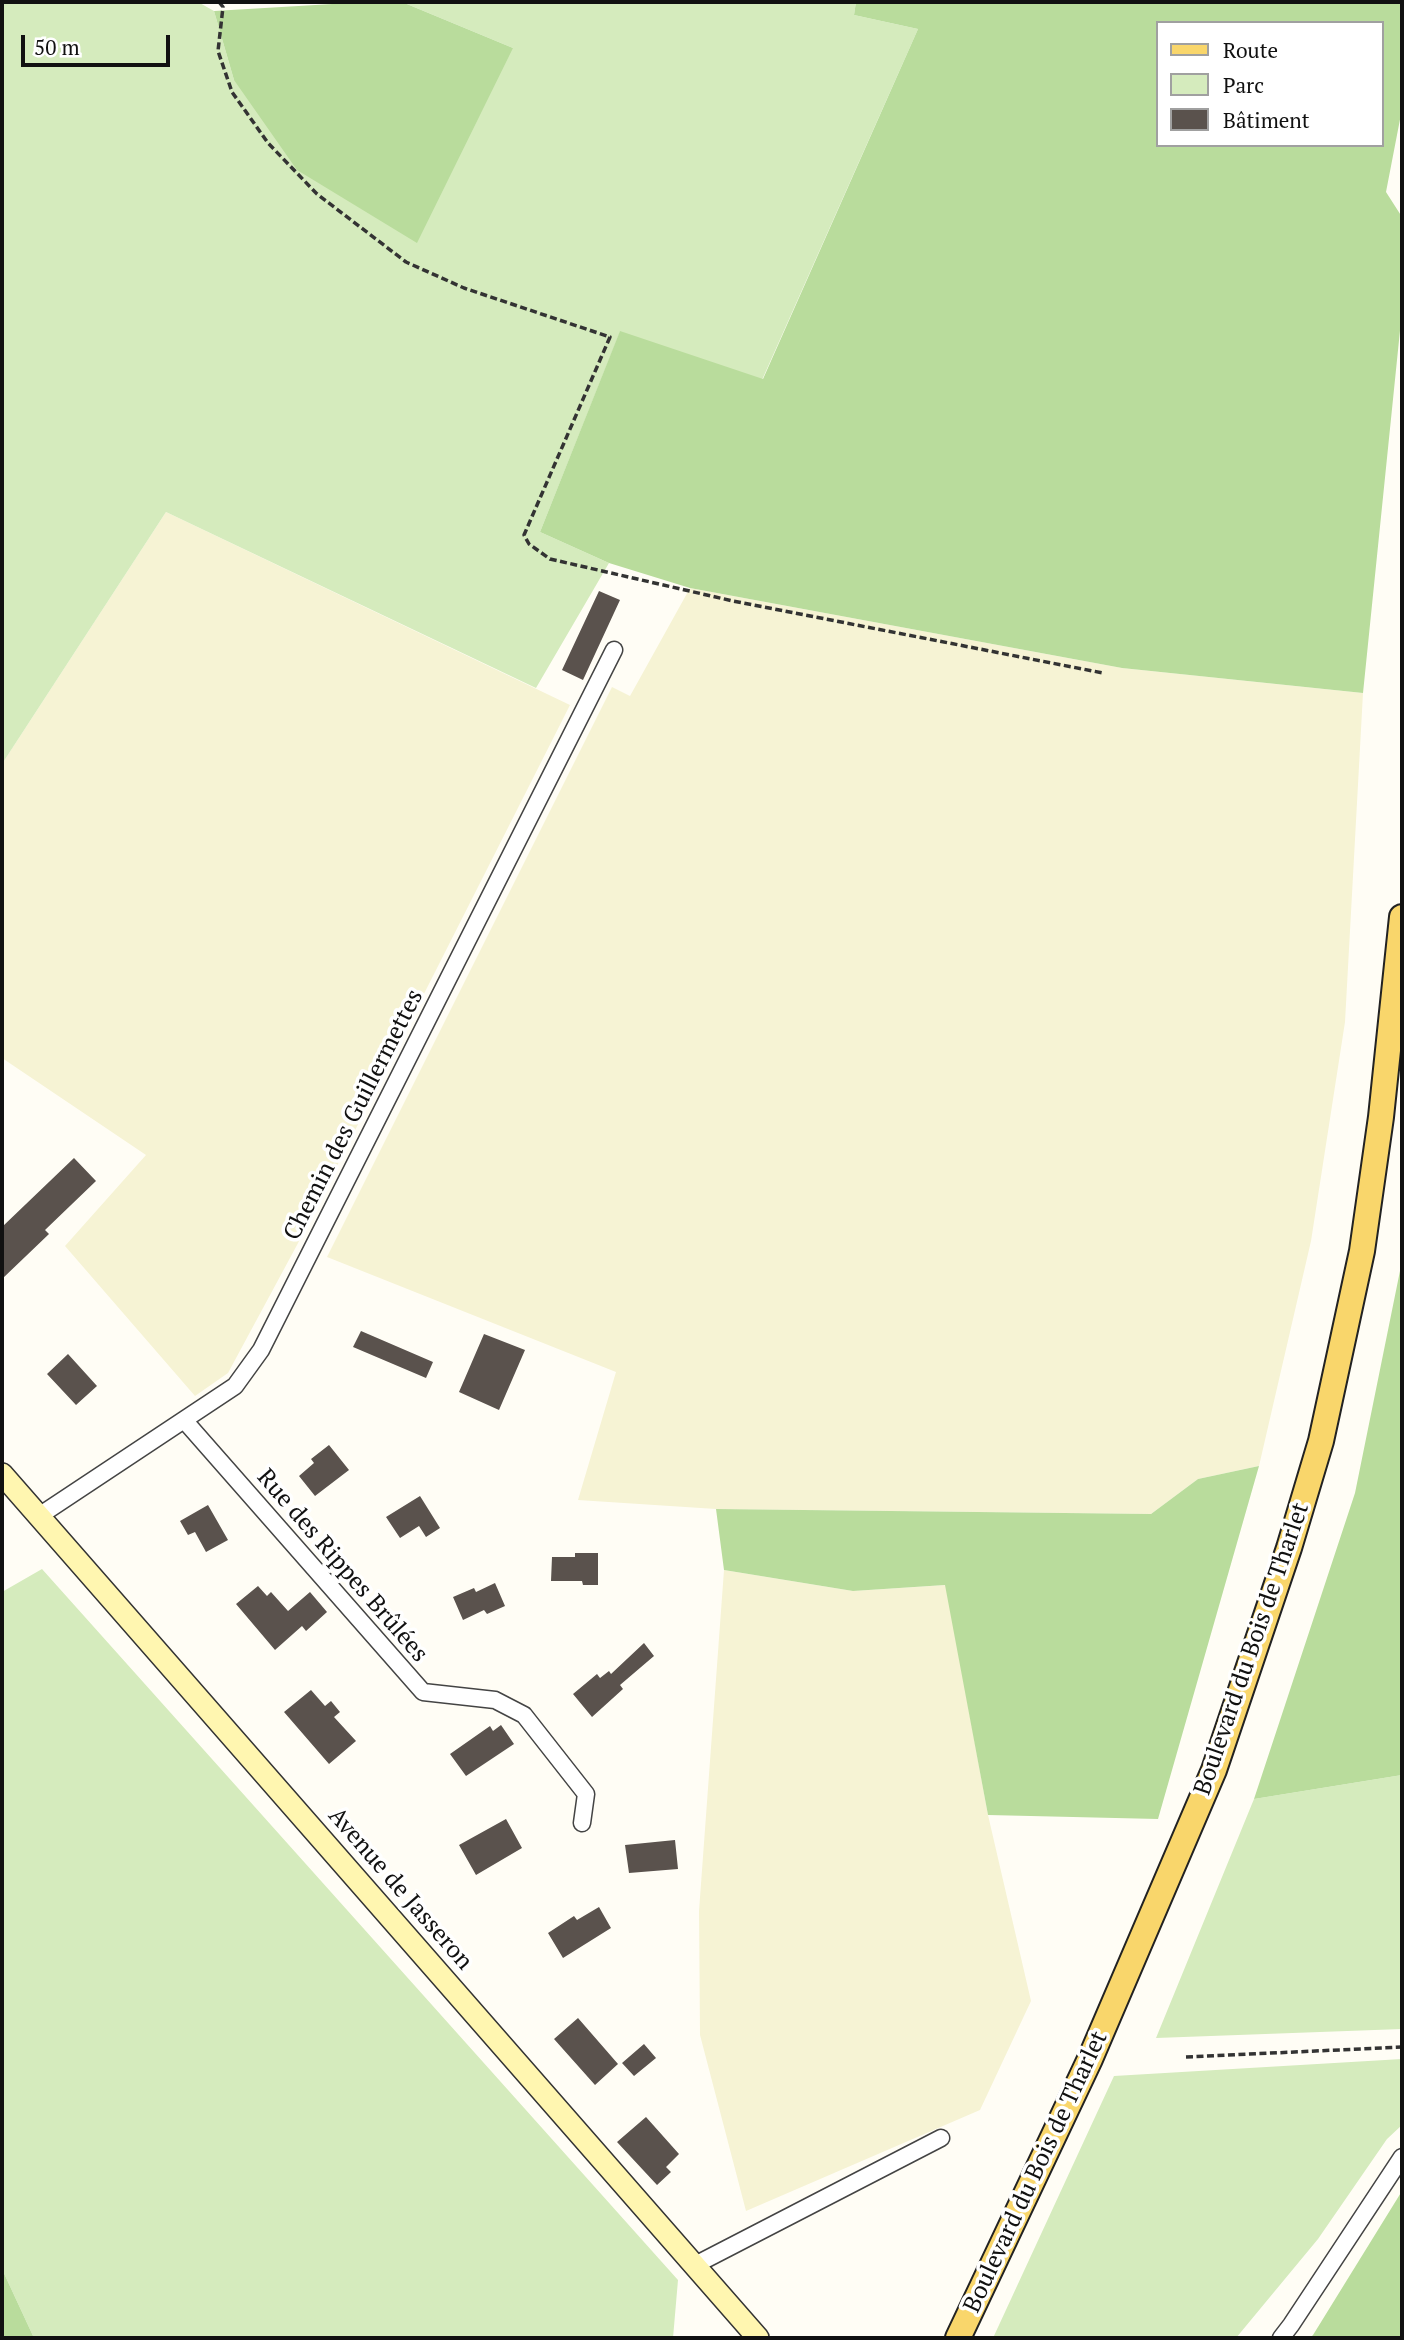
<!DOCTYPE html>
<meta charset="utf-8">
<style>
body{margin:0}
#map{position:relative;width:1404px;height:2340px;overflow:hidden;background:#fffdf5;font-family:"PT Serif",serif}
canvas{display:block}
.frame{position:absolute;inset:0;border:4px solid #111;pointer-events:none}
.legend{position:absolute;left:1156px;top:21px;width:228px;height:126px;box-sizing:border-box;background:#fff;border:2px solid #a0a0a0;margin:0;padding:9px 12px;list-style:none;font-size:21px;color:#111}
.legend li{display:flex;align-items:center;gap:14px;height:35px}
.legend b{width:35px;border:2px solid #a0a0a0}
.scale{position:absolute;left:21px;top:35px;width:149px;height:32px;box-sizing:border-box;border:4px solid #111;border-top:0;padding-left:9px;font-size:21px;line-height:24px;white-space:nowrap;color:#111;-webkit-text-stroke:5px #fff;paint-order:stroke}
</style>
<div id="map">
<canvas width="1404" height="2340"></canvas>
<div class="frame"></div>
<ul class="legend">
<li><b style="height:9px;background:#f9d66b"></b>Route</li>
<li><b style="height:19px;background:#d5ebbd"></b>Parc</li>
<li><b style="height:19px;background:#5a524d"></b>Bâtiment</li>
</ul>
<div class="scale">50 m</div>
</div>
<script>
const g = document.querySelector('canvas').getContext('2d');
g.lineJoin = 'round';
function fill(path, color) { g.fillStyle = color; g.fill(path, 'evenodd'); }
const poly = rows => new Path2D(rows.map(r => 'M' + r).join(''));
function strokePath(path, color, width, dash) { g.strokeStyle = color; g.lineWidth = width; g.lineCap = dash ? 'butt' : 'round'; g.setLineDash(dash || []); g.stroke(path); }
function drawText(font, color, halo, rows, align = 'center') {
  g.font = font + ' "PT Serif",serif'; g.lineWidth = 7; g.setLineDash([]); g.textBaseline = 'middle'; g.strokeStyle = halo; g.fillStyle = color; for (const [text, x, y, turn = 0] of rows) {
    g.save(); g.translate(x, y); g.rotate((+turn || 0) * Math.PI / 180); g.textAlign = isNaN(turn) ? turn : align; if (halo) g.strokeText(text, 0, 0); g.fillText(text, 0, 0); g.restore();
  }
}
fill(poly([
 [166,512,570,705,297,1245,228,1373,195,1396,65,1246,146,1155,2,1058,2,764],
 [690,588,1122,668,1363,693,1345,1022,1311,1241,1259,1466,1198,1479,1151,1514,716,1509,578,1500,616,1372,327,1257,612,687,630,696],
 [724,1570,853,1591,946,1585,988,1815,1031,2001,980,2110,746,2211,700,2035,699,1911]
]), '#f6f3d4');
fill(poly([
 [2,2,198,2,214,11,234,80,513,48,402,2,856,2,854,15,918,29,762,380,620,332,540,532,609,563,536,688,166,512,2,764],
 [42,1569,678,2280,673,2338,34,2338,2,2269,2,1592],
 [1402,1775,1402,2029,1156,2038,1254,1799],
 [1402,2059,1402,2125,1387,2139,1318,2239,1236,2338,993,2338,1114,2076]
]), '#d5ebbd');
fill(poly([
 [366,2,402,2,513,48,417,243,297,170,234,80,214,11],
 [856,2,1402,2,1402,109,1386,192,1402,217,1402,311,1363,693,1122,668,690,588,609,563,540,532,620,331,763,379,918,29,854,15],
 [1157,23,1381,23,1381,145,1157,145],
 [1402,1261,1402,1775,1254,1799,1355,1493],
 [1259,1466,1158,1819,988,1815,945,1585,853,1591,724,1570,716,1509,1151,1514,1198,1479],
 [1402,2191,1402,2338,1310,2338,1313,2335],
 [2,2269,34,2338,2,2338]
]), '#b9dc9c');
fill(poly([
 [599,591,620,600,583,680,562,670],
 [74,1158,96,1181,45,1230,49,1234,2,1279,2,1227],
 [361,1331,433,1362,426,1378,353,1347],
 [484,1334,525,1350,499,1410,459,1392],
 [68,1354,97,1386,76,1405,47,1374],
 [329,1445,349,1470,315,1496,299,1476,314,1463,311,1459],
 [420,1496,440,1528,426,1537,419,1526,400,1538,386,1517],
 [208,1505,228,1540,206,1552,195,1532,188,1535,180,1521],
 [575,1553,598,1553,598,1585,583,1585,582,1581,551,1581,552,1557,575,1557],
 [495,1583,505,1606,487,1614,484,1610,463,1620,453,1597,474,1588,476,1592],
 [258,1586,267,1596,271,1592,288,1611,310,1592,327,1612,306,1631,302,1626,275,1650,236,1604],
 [644,1643,654,1656,620,1685,623,1689,592,1717,573,1694,597,1674,600,1678,609,1671,611,1674],
 [311,1690,325,1706,331,1701,340,1712,334,1717,356,1741,329,1764,284,1712],
 [501,1725,514,1744,466,1776,450,1754,490,1726,493,1731],
 [506,1819,522,1848,476,1875,459,1845],
 [675,1840,678,1869,629,1873,625,1845],
 [599,1907,611,1928,563,1958,548,1933,574,1916,577,1920],
 [578,2018,618,2064,595,2085,554,2039],
 [644,2044,656,2058,634,2076,622,2063],
 [646,2117,679,2154,666,2167,671,2172,657,2185,617,2142]
]), '#5a524d');
const street = poly([
 [184,1420,423,1692,495,1700,524,1715,586,1794,582,1823],
 [39,1516,235,1386,261,1350,614,650],
 [695,2265,941,2138],
 [1281,2338,1291,2325,1402,2157]
]);
const secondary = poly([
 [2,1474,758,2338]
]);
const primary = poly([
 [958,2338,1090,2059,1214,1770,1289,1548,1321,1441,1362,1251,1381,1117,1402,917]
]);
strokePath(street, '#444', 19);
strokePath(secondary, '#333', 24);
strokePath(primary, '#222', 28);
strokePath(poly([
 [219,2,223,7,218,51,232,92,268,143,317,194,406,262,464,288,610,337,524,535,529,544,550,559,733,601,1103,673],
 [1186,2057,1402,2047]
]), '#333', 3.5, [7, 3.5]);
strokePath(street, '#fff', 16);
strokePath(secondary, '#fff6b0', 21);
strokePath(primary, '#f9d66b', 24);
drawText('24px', '#111', '#fff', [
 ["Chemin des Guillermettes",354,1115,-63],
 ["Rue des Rippes Brûlées",342,1566,49],
 ["Boulevard du Bois de Tharlet",1252,1649,-71],
 ["Avenue de Jasseron",400,1889,49],
 ["Boulevard du Bois de Tharlet",1036,2172,-65]
]);
</script>
